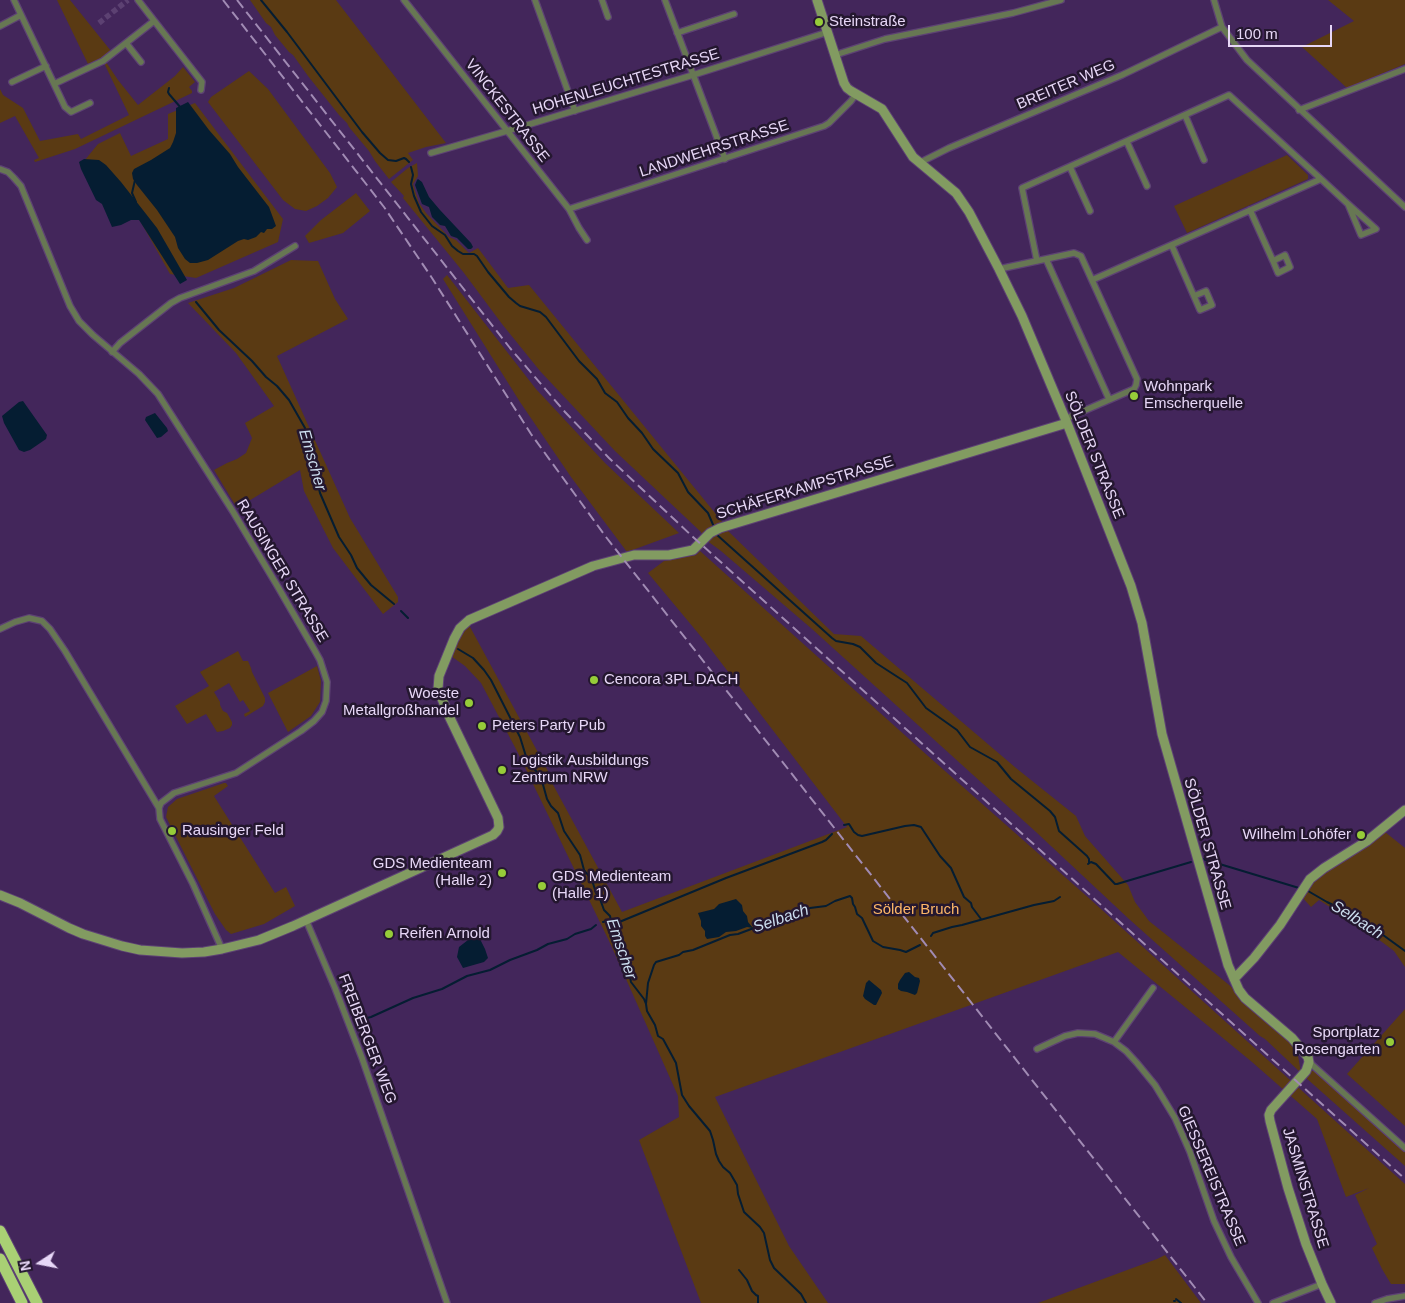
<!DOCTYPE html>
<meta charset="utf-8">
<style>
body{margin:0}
#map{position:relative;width:1405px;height:1303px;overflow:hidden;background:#43265b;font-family:Arial,sans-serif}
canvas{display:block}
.north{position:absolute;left:15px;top:1238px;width:50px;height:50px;-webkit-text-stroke:4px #24172f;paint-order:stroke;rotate:259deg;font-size:14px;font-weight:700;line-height:20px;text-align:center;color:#e7d7f7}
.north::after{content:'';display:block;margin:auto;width:18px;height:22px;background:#e7d7f7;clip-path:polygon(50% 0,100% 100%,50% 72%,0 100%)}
.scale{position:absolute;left:1228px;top:25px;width:104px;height:22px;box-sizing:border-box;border:2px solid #e7d7f7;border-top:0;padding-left:6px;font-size:15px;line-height:18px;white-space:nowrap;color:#e7d7f7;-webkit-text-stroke:4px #24172f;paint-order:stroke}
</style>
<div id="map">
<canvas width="1405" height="1303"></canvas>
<div class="north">N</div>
<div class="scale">100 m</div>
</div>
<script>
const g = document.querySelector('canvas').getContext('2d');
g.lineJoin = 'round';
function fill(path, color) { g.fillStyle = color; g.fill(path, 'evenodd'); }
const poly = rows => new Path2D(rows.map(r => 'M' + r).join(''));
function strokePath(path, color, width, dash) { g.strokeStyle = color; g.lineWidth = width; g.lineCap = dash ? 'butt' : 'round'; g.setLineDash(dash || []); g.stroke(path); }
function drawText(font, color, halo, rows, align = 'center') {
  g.font = font + ' Arial,sans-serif'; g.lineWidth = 5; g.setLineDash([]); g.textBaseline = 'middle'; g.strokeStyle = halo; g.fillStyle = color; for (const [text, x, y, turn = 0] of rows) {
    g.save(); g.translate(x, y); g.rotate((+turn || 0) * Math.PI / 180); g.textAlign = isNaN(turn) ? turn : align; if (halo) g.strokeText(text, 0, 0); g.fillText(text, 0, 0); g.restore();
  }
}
fill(poly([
 [57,0,70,0,111,51,104,57,88,64],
 [250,0,336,0,446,143,426,147,408,153,413,160,389,179,375,161,369,151,349,127,347,123,339,115,308,76,293,55,289,52,275,35,271,27,266,23],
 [1328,0,1405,0,1405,64,1347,88,1302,47,1354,21],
 [106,62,118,80,138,105,175,76,183,67,195,82,189,87,192,91,192,93,75,149,35,162,34,160,39,158,15,116,0,123,0,89,3,95,23,108,40,141,78,134,81,139,129,115,104,63],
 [249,71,268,89,330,173,337,187,328,198,317,206,306,211,295,209,283,200,208,102,211,97],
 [195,103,283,219,278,242,196,278,170,274,119,183,80,166,98,144,120,133,131,156,168,139,168,114],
 [1287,155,1308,175,1308,179,1187,233,1174,206],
 [417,163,418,176,413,184,419,203,426,213,449,237,456,240,469,253,478,248,508,288,529,285,724,524,703,537,701,532,615,451,540,371,502,324,464,273,403,198,404,196,391,182,408,168],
 [356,193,370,211,343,233,309,243,305,236,321,220],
 [291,260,318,261,335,299,348,319,277,356,350,518,398,597,398,602,383,614,333,548,304,491,300,470,237,508,214,470,227,463,237,459,246,453,252,438,245,423,274,406,236,353,188,303,234,288],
 [447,275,536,389,605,463,679,533,627,552,571,477,520,402,443,279],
 [727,530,834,634,861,636,1016,768,1076,816,1085,836,1128,885,1135,902,1149,921,1228,984,1297,1050,1301,1073,1265,1039,1260,1036,1129,919,1036,832,812,629,721,551,706,540,712,535],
 [700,551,928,756,1091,900,1405,1184,1405,1284,1391,1284,1382,1269,1372,1248,1377,1244,1355,1195,1369,1188,1346,1197,1317,1119,1252,1062,1118,952,715,1097,789,1246,828,1303,701,1303,639,1140,679,1117,678,1096,610,943,518,753,481,683,465,666,451,656,459,639,469,625,548,771,551,781,622,912,847,827,703,639,648,573,664,561,696,555],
 [238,651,243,661,248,661,251,668,252,672,265,698,265,702,263,706,245,717,244,714,250,711,243,700,240,702,229,683,214,692,220,702,220,705,223,711,227,713,232,722,232,725,230,728,223,731,217,732,206,714,187,724,175,706,209,686,200,672],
 [317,666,321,681,320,702,311,716,288,732,268,693],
 [224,783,226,783,228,786,214,796,275,893,286,887,295,906,264,924,231,934,226,930,215,914,166,817,168,807,177,799],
 [1385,832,1405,848,1405,967,1394,951,1370,933,1319,900,1311,907,1301,896,1315,877],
 [1405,1009,1405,1126,1347,1074],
 [1311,1071,1316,1071,1405,1150,1405,1166,1305,1077,1309,1072],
 [1165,1255,1201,1303,1038,1303,1157,1259]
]), '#5a3a13');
fill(poly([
 [188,102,209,130,230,154,238,167,269,207,276,226,272,229,267,229,264,233,261,232,256,237,248,240,244,239,238,241,208,260,197,263,190,263,185,259,178,248,175,237,157,210,137,185,133,179,132,173,134,169,151,160,170,148,173,142,176,133,176,108],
 [84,159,99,160,106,165,121,182,157,228,187,280,180,284,139,220,131,220,121,225,112,227,102,204,96,200,81,169,79,162],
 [418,179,422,182,429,197,440,210,471,243,473,247,471,249,468,249,457,238,451,236,445,226,440,225,432,217,429,207,422,204,415,185,417,180],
 [23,401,47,435,46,439,30,450,24,452,19,450,4,423,2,416,19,402],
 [155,413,167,428,168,431,161,437,157,438,145,420,146,417],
 [736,899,742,905,743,911,747,916,748,922,753,928,747,927,736,931,726,932,719,937,707,939,705,936,705,931,701,926,701,921,698,913,714,909,719,904],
 [477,936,480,939,485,949,488,958,484,962,463,968,457,957,459,947,468,940,469,937,472,938],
 [909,972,915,977,919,978,920,981,917,993,915,995,907,992,901,991,898,989,898,984,900,980,905,973],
 [869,980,881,990,882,993,876,1005,874,1005,865,999,863,996,866,983]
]), '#051d32');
strokePath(poly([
 [261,0,287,32,362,132,380,153,388,160,396,161,404,158,406,159,409,162],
 [169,88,168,92,169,94,181,108],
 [411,167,413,175,411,184,414,196,421,212,432,226,445,235,452,246,458,251,463,254,474,254,477,256,488,272,509,297,516,303,520,306,540,312,546,317,579,361,597,379,605,393,617,402,628,418,642,433,653,449,678,473,688,492,708,513,714,527],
 [135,180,132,193,136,202],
 [196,302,219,330,252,361,266,377,277,386,289,400,305,428,320,493,339,537,351,555,357,568,371,585,394,604],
 [716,534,832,638,836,641,853,644,860,647,876,663,907,683,926,708,957,730,970,747,997,762,1011,779,1050,811,1055,817,1059,831,1087,856,1089,859,1089,863],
 [401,611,408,618],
 [458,649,473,658,484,670,491,680,520,737,528,763,538,773,542,781,547,799,551,806,558,813,564,831,580,855,584,870,592,880,596,893,600,899,604,910,610,916,614,935,626,954,631,982,644,999,646,1004,647,1011,655,1025,658,1036,663,1039,676,1063,682,1095,689,1106,710,1131,713,1140,716,1154,719,1161,723,1167,730,1173,737,1185,738,1194,744,1212,760,1227,764,1233,770,1260,774,1268,801,1294,806,1303],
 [844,825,849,824,854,832,858,835,862,836,905,826,914,825,921,827,940,856,951,868,964,897,971,903,972,907,981,919],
 [1203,859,1299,888],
 [1088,864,1091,862,1096,864,1115,884,1117,884,1191,862],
 [1308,891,1327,902,1361,919,1405,951],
 [603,922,610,920],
 [612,925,726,878,822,842,826,840,832,834],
 [931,936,933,933,952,927,962,925,1034,905,1054,901,1060,897],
 [646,1004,648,983,654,965,656,962,679,955,683,952,693,950,730,935,738,934,754,928,760,927,802,913,810,908,826,906,835,901,850,896,852,898,853,904,855,907,857,914,862,918,873,941,883,947,900,950,906,952,920,945],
 [355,1021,371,1017,413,998,442,989,467,976,490,970,510,960,537,950,548,944,567,939,575,934,591,929,596,925],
 [739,1270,747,1280,752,1291,756,1295,758,1296,758,1303],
 [1176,1299,1181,1303],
 [1174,1301,1175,1301]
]), '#051d32', 2);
strokePath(poly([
 [99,23,128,0]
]), '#5c4172', 5.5, [5.5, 3]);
const street = poly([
 [14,0,65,107,71,112,90,103],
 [138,0,202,82,201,90],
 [404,0,569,209,579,228,587,240],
 [535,0,575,111],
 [602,0,608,17],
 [665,0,725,159],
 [1214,0,1222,27,1247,60,1405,207],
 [0,26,21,15],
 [677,33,734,14],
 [126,43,141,62],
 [835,55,885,39,1013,13,1061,0],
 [12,82,46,66],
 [54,84,103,61,154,21],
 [1299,110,1405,69],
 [1185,115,1204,160],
 [1127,142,1147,186],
 [431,153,507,131,693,75,828,32],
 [919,163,949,148,1122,75,1222,27],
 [1070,167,1090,211],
 [0,169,8,172,14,178,21,186,70,306,79,321,93,335,139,374,158,394,232,510,278,587,315,651,320,660,327,682,326,701,322,712,314,721,301,731,236,773,174,793,161,803,159,808,160,819,193,884,222,949],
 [569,209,824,126,829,123,851,101,856,94],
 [1250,210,1273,261,1278,273,1290,267,1285,255,1273,261],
 [1172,246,1200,310,1212,305,1206,291,1194,296],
 [1046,259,1109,399],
 [1037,261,1022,188,1229,95,1321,179,1348,204,1376,229,1361,235,1348,204],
 [999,269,1074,253,1081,256,1137,379,1136,385,1134,389,1065,419],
 [1092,280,1321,179],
 [112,352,120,343,171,303,180,298,254,271,295,246],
 [0,629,15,622,29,618,42,621,50,629,65,651,159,808],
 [306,920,335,988,362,1058,447,1303],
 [1114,1042,1153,988],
 [1037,1049,1065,1036,1078,1033,1095,1034,1114,1042,1126,1051,1137,1063,1155,1085,1175,1118,1190,1152,1214,1221,1231,1257,1258,1303],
 [1309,1062,1405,1148],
 [1273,1303,1322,1284],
 [1375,1303,1387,1299,1405,1296]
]);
const secondary = poly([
 [817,0,844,83,847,88,851,91,882,109,913,157,956,193,969,212,999,269,1022,316,1067,423,1131,586,1142,623,1162,734,1228,965,1239,990,1245,998,1292,1038,1308,1057,1309,1062,1306,1071,1271,1110,1269,1115,1270,1121,1288,1188,1306,1244,1322,1284,1331,1303],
 [0,895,20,903,69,928,83,934,122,946,140,950,182,953,204,952,222,949,259,940,293,926,493,835,497,831,499,827,498,818,449,716,438,689,439,676,454,639,460,628,469,620,593,566,634,555,669,555,693,550,710,533,720,528,1067,423],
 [1234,979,1254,958,1280,925,1310,879,1324,868,1367,841,1405,810]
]);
const highway = poly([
 [0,1231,37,1303],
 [0,1259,22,1303]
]);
strokePath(street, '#5d4274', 8);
strokePath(secondary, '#5d4274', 11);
strokePath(highway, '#5d4274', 13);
strokePath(street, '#677753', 5.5);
strokePath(secondary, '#829b61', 9);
strokePath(highway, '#a9d074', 11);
strokePath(poly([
 [223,0,384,207,432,278,531,434,606,537,1207,1303],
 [237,0,510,348,565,412,609,458,693,537,1405,1179]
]), '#a18bb4', 2, [10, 5]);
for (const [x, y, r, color] of [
 [819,22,5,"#96cc39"],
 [1134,396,5,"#96cc39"],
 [594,680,5,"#96cc39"],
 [469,703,5,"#96cc39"],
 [482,726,5,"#96cc39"],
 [502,770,5,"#96cc39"],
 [172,831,5,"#96cc39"],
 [1361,835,5,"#96cc39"],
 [502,873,5,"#96cc39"],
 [542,886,5,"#96cc39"],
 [389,934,5,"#96cc39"],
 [1390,1042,5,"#96cc39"]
]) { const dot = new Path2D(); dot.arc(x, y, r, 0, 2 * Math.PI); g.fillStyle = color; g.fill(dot); strokePath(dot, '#24172f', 2); }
drawText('15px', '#e7d7f7', '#24172f', [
 ["Steinstraße",829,22],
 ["Wohnpark",1144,387],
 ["Emscherquelle",1144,404],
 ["Cencora 3PL DACH",604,680],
 ["Woeste",459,694,"right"],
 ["Metallgroßhandel",459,711,"right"],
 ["Peters Party Pub",492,726],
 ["Logistik Ausbildungs",512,761],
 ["Zentrum NRW",512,778],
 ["Rausinger Feld",182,831],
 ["Wilhelm Lohöfer",1351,835,"right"],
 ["GDS Medienteam",492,864,"right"],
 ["(Halle 2)",492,881,"right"],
 ["GDS Medienteam",552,877],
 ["(Halle 1)",552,894],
 ["Reifen Arnold",399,934],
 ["Sportplatz",1380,1033,"right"],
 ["Rosengarten",1380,1050,"right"]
], 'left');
drawText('15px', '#e7d7f7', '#24172f', [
 ["HOHENLEUCHTESTRASSE",626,82,-17],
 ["BREITER WEG",1066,85,-23],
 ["VINCKESTRASSE",507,111,52],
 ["LANDWEHRSTRASSE",714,149,-18],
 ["SÖLDER STRASSE",1094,455,68],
 ["SCHÄFERKAMPSTRASSE",805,488,-17],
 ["RAUSINGER STRASSE",282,571,59],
 ["SÖLDER STRASSE",1207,844,74],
 ["FREIBERGER WEG",367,1039,69],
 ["GIESSEREISTRASSE",1211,1176,67],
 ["JASMINSTRASSE",1305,1188,73]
]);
drawText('15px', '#fdb768', '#24172f', [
 ["Sölder Bruch",916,910]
]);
drawText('italic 16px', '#cbddee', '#24172f', [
 ["Emscher",312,460,74],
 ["Selbach",781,919,-19],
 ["Selbach",1357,920,32],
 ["Emscher",621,949,71]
]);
</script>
